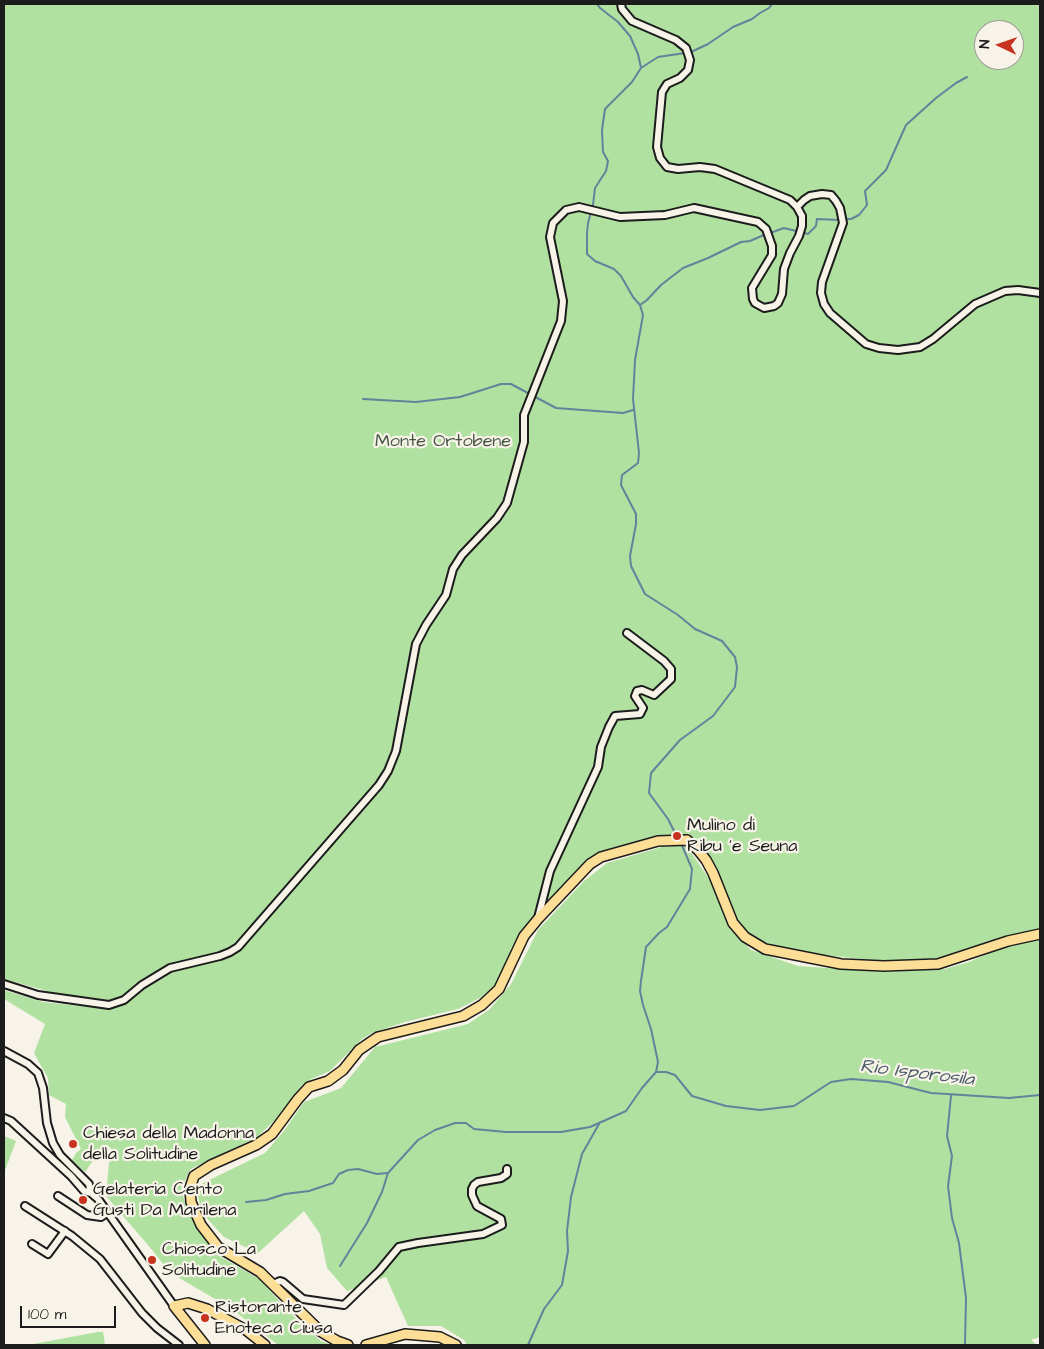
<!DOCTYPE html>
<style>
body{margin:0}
#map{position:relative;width:1044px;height:1349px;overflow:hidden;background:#f7f3e8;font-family:"Architects Daughter",sans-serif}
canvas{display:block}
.frame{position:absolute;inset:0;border:5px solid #1c1c1c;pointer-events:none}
.north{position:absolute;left:974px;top:20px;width:50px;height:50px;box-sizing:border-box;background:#f7f3e8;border:1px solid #9f9d96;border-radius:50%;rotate:273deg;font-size:14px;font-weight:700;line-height:20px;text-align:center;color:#1c1c1c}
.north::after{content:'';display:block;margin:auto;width:18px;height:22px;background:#c8321e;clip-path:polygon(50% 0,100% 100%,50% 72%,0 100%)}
.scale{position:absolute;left:20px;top:1306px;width:96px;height:22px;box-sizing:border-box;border:2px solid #1c1c1c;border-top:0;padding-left:6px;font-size:15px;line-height:18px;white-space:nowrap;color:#1c1c1c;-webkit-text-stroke:4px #f7f3e8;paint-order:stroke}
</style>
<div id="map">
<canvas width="1044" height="1349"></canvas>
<div class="frame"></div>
<div class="north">N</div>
<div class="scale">100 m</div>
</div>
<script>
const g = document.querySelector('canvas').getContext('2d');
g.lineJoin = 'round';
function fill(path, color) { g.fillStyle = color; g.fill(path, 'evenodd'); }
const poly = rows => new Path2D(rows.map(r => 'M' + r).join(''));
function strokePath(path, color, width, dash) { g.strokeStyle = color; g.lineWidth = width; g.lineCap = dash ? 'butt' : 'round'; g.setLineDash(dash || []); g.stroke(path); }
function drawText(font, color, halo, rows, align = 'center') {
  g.font = font + ' "Architects Daughter",sans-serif'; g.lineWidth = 4.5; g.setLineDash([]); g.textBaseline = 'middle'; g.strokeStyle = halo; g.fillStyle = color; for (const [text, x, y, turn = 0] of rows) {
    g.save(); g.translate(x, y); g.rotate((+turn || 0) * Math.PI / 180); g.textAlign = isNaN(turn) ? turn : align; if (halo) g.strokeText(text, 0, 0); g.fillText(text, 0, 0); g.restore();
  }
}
fill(poly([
 [4,4,1040,4,1040,929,1019,933,948,957,932,960,910,962,870,960,816,954,777,946,762,941,748,934,732,911,694,841,645,843,621,846,603,851,591,859,540,911,512,947,503,970,494,986,480,998,458,1009,405,1022,372,1033,362,1039,330,1071,311,1079,302,1085,275,1120,256,1138,191,1169,181,1188,186,1207,214,1253,259,1279,300,1323,321,1341,332,1345,278,1345,232,1309,169,1272,153,1251,106,1196,109,1163,115,1152,107,1145,99,1152,85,1172,72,1160,76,1153,81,1149,65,1117,66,1104,49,1095,48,1078,34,1053,45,1024,4,999,4,990,43,1002,99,1008,94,998,54,993,4,979],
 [984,30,1014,30,1014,60,984,60],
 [686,845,714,886,729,928,751,950,798,966,883,972,945,969,969,962,1010,944,1040,938,1040,1337,1031,1340,1037,1345,467,1345,464,1340,441,1326,408,1326,386,1277,347,1291,327,1268,320,1234,304,1211,258,1253,224,1237,202,1213,197,1193,201,1184,265,1153,284,1131,304,1102,341,1088,375,1047,468,1024,490,1009,511,984,538,930,584,881,607,863,662,847],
 [4,1136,16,1141,4,1173],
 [103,1332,105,1345,28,1345,98,1332]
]), '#b0e1a1');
strokePath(poly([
 [597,4,600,8,618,22,630,36,638,54,641,68,632,82,605,109,602,130,603,152,608,161,606,171,595,188,593,205,588,223,587,233,587,254,595,261,614,269,621,276,633,297,640,305,643,315,635,360,633,399,639,453,638,463,622,475,621,485,636,514,636,524,630,556,631,566,645,594,678,615,695,629,722,641,735,657,737,667,735,687,713,716,680,740,651,773,649,793,668,819,677,837],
 [689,53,708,44,733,27,752,19,760,13,769,8,772,4],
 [641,68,658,57,685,53],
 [845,219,851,219,859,215,867,205,865,191,886,170,906,125,936,98,956,83,967,77],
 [770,233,784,228,808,234,816,226,817,219,840,220],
 [640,305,647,300,661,285,683,268,708,258,741,242,750,241,766,234],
 [363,399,416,402,460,397,501,384,511,384,556,408,623,413,633,410],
 [656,1072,658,1062,651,1029,643,1005,640,991,641,981,646,947,659,933,667,927,690,889,692,869,681,843],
 [951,1096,947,1136,952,1156,948,1186,952,1218,959,1243,966,1298,965,1345],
 [246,1202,266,1200,285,1194,309,1191,333,1183,339,1174,348,1170,358,1169,377,1174,387,1173],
 [340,1266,367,1223,382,1192,388,1173,418,1140,435,1130,455,1123,466,1123,474,1129,506,1132,561,1132,590,1127,626,1111,642,1088,656,1072,666,1072,675,1075,692,1096,726,1106,760,1110,794,1106,831,1082,851,1079,888,1082,931,1093,1009,1098,1040,1095],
 [528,1345,544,1309,562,1285,568,1251,567,1231,571,1197,582,1154,599,1124]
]), '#63839b', 2);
const minor = poly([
 [797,207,804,200,810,196,822,194,831,195,836,201,840,208,843,223,822,282,821,293,824,304,830,313,866,344,879,348,898,350,920,347,933,339,975,304,1005,291,1018,290,1040,293],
 [538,918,550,871,598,767,601,747,609,727,615,716,640,714,643,708,635,696,637,691,642,690,654,695,671,679,671,669,664,661,627,633],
 [4,984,38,995,109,1005,124,1000,142,985,170,968,220,956,230,952,238,947,379,785,388,771,396,751,416,644,426,625,446,595,453,569,462,555,497,518,507,503,524,442,524,415,561,321,563,301,550,237,553,223,566,210,579,207,620,217,665,215,694,208,758,222,766,229,772,246,772,255,752,288,753,299,755,303,764,308,774,306,778,303,782,294,784,269,790,253,799,236,802,226,802,216,797,207,790,200,715,169,700,167,678,169,667,167,660,158,657,147,662,92,667,84,680,78,688,70,690,60,686,48,676,40,632,21,622,9,621,4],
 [4,1051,28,1064,38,1073,43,1088,47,1123,53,1143,60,1155,89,1184,91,1193],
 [4,1118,11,1121,71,1176,84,1191,91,1193,98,1199,174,1306],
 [58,1196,87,1215,101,1217,108,1212],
 [25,1206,72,1236,100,1259,142,1313,157,1328,179,1345],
 [32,1244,48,1254,65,1231],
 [273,1284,280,1281,283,1282,303,1299,344,1305,379,1271,399,1247,418,1243,483,1234,502,1225,501,1219,477,1206,472,1195,472,1189,474,1185,478,1182,501,1178,507,1174,507,1169]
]);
const major = poly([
 [205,1345,174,1306,188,1303,207,1309,246,1330,265,1345],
 [348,1345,337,1341,320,1331,260,1272,218,1247,201,1225,191,1202,190,1188,194,1176,211,1165,256,1145,272,1134,298,1099,309,1087,328,1081,343,1070,359,1050,378,1037,463,1016,482,1005,499,989,524,936,538,919,590,864,601,857,658,841,687,840,698,850,706,860,713,873,733,923,745,937,765,949,841,964,884,966,938,964,1008,941,1040,934],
 [366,1345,405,1334,440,1337,456,1345]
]);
strokePath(minor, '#1c1c1c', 10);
strokePath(major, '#1c1c1c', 12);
strokePath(minor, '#f7f3e8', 6);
strokePath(major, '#fdde96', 9);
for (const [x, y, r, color] of [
 [677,836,5,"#c8321e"],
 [73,1144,5,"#c8321e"],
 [83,1200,5,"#c8321e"],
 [152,1260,5,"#c8321e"],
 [205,1318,5,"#c8321e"]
]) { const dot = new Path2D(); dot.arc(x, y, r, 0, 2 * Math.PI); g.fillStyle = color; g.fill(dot); strokePath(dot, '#f7f3e8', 2); }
drawText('18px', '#485744', '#f7f3e8', [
 ["Monte Ortobene",443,442]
]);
drawText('18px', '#1c1c1c', '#f7f3e8', [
 ["Mulino di",687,826],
 ["Ribu 'e Seuna",687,847],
 ["Chiesa della Madonna",83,1134],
 ["della Solitudine",83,1155],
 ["Gelateria Cento",93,1190],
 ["Gusti Da Marilena",93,1211],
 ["Chiosco La",162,1250],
 ["Solitudine",162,1271],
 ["Ristorante",215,1308],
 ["Enoteca Ciusa",215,1329]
], 'left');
drawText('italic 19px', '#455866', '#f7f3e8', [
 ["Rio Isporosila",917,1074,7]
]);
</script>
